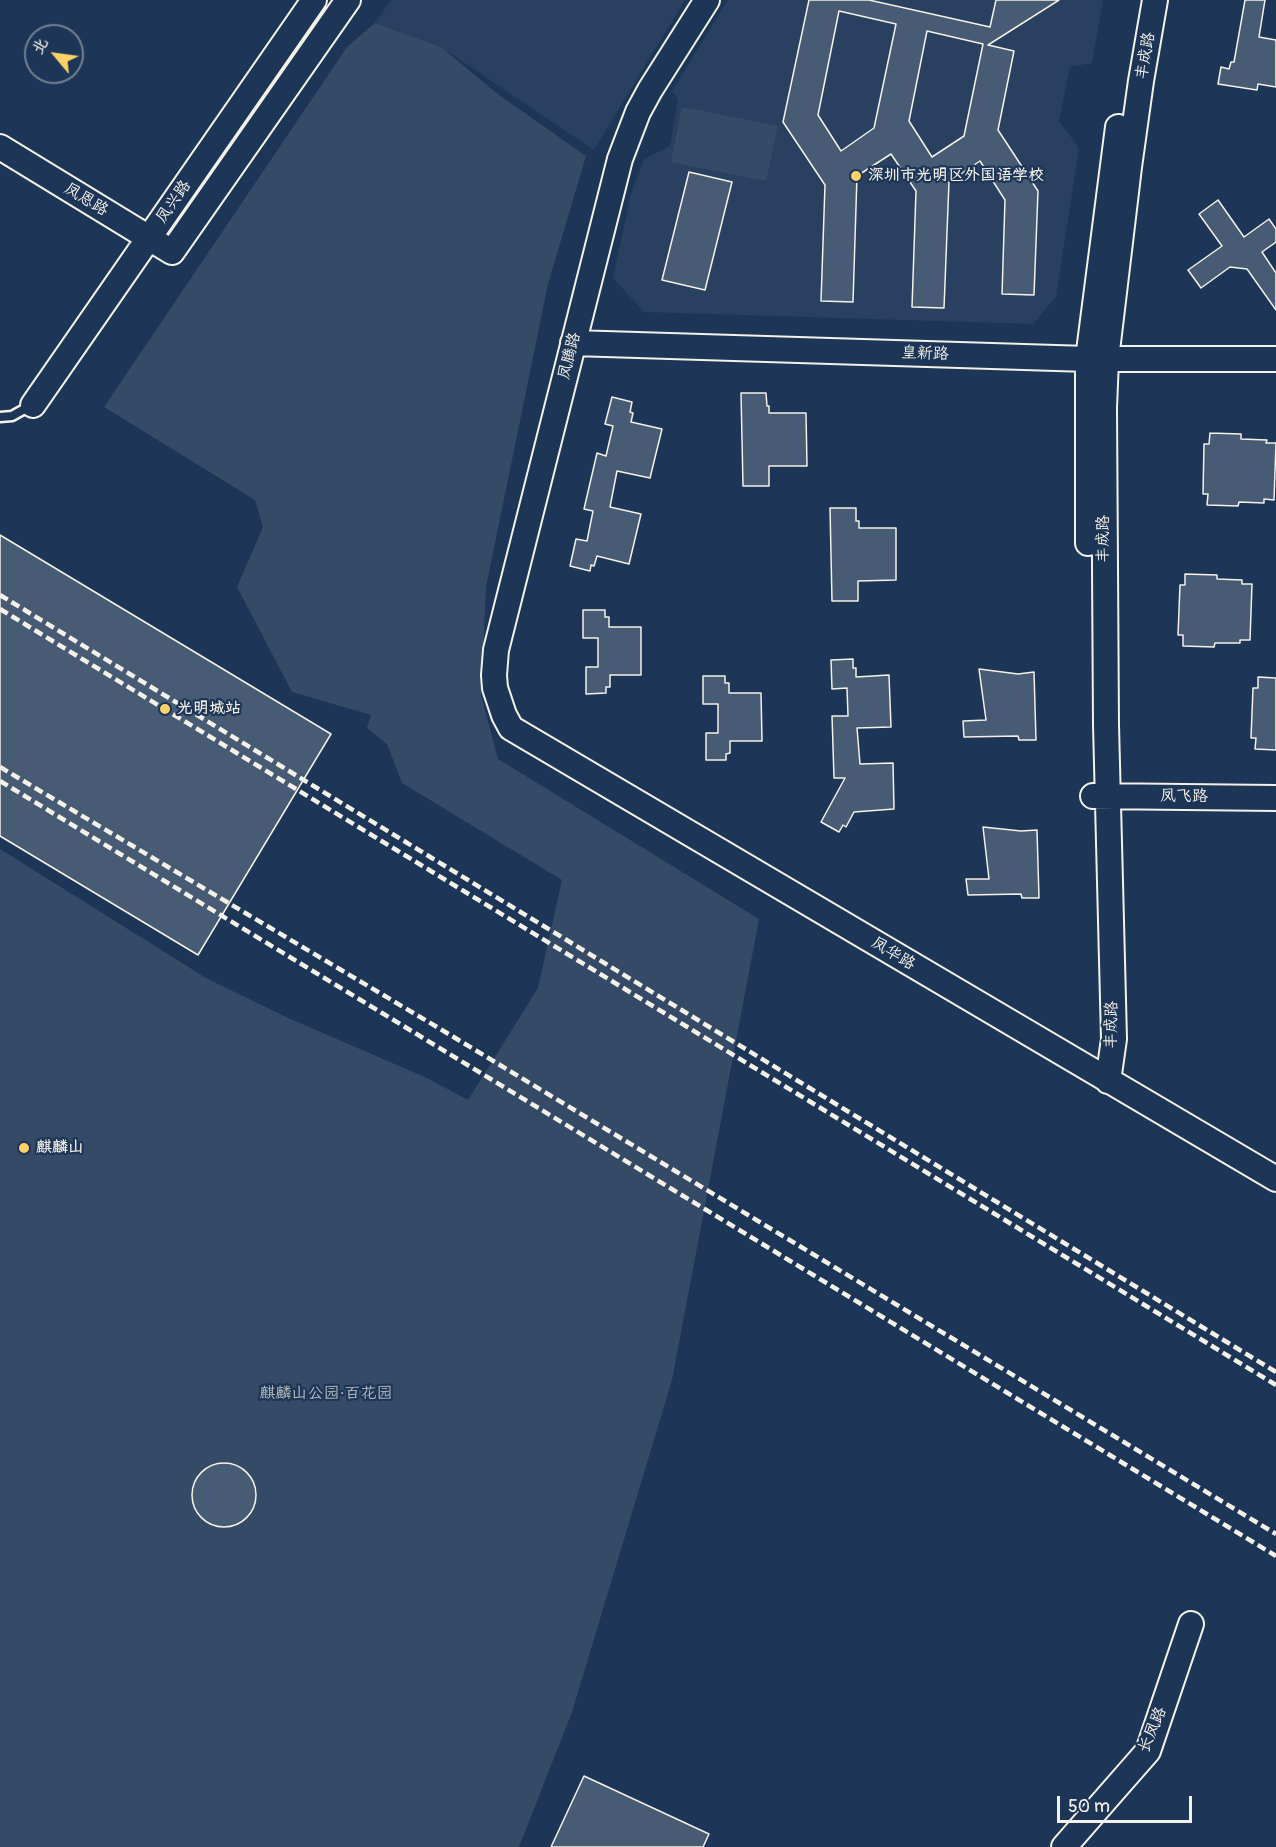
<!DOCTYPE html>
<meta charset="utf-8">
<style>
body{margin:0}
#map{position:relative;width:1276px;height:1847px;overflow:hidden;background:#1d3557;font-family:Pangolin,"LXGW WenKai TC",sans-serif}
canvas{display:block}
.north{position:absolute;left:24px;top:24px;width:60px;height:60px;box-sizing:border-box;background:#1d3557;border:2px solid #738091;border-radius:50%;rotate:299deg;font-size:16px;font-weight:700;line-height:24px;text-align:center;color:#f4f1e8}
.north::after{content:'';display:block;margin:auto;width:21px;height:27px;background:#ffd166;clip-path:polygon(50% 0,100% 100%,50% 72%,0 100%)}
.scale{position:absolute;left:1057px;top:1796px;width:135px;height:27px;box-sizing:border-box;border:3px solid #f4f1e8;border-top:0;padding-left:8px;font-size:18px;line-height:21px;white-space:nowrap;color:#f4f1e8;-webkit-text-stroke:4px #1d3557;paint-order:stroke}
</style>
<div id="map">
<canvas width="1276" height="1847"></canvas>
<div class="north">北</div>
<div class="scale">50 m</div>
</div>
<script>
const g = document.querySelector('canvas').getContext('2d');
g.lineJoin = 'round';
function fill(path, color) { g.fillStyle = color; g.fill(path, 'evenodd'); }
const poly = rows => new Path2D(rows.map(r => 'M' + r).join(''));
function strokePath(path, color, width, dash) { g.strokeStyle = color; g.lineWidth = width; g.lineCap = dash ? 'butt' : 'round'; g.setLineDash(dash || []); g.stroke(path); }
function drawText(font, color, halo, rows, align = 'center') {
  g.font = font + ' Pangolin,"LXGW WenKai TC",sans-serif'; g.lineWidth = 4.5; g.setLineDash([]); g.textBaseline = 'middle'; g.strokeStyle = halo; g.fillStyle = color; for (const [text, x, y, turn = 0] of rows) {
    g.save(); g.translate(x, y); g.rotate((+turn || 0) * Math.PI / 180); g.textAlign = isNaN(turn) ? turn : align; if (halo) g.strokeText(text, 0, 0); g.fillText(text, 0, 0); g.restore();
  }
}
fill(poly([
 [391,0,685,0,594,150,441,47,375,23],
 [728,0,1103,0,1092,63,1070,67,1059,121,1079,148,1056,297,1033,324,644,312,613,278,631,194,644,159,670,146,678,100,672,91]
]), '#2a4060');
fill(poly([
 [375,23,441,47,499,95,586,156,548,284,486,587,481,695,498,759,759,919,672,1380,572,1712,519,1847,0,1847,0,849,206,978,286,1017,427,1078,468,1100,538,988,562,880,402,783,387,744,367,728,371,715,292,692,237,587,263,527,255,500,104,407,347,47],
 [682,107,778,126,766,181,671,162]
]), '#354a67');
const building = poly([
 [809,0,869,0,990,27,996,0,1059,0,988,45,1014,51,998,130,1038,191,1034,295,1002,294,1005,200,980,161,949,182,944,308,912,307,916,191,891,154,857,176,853,302,821,301,825,185,783,122,809,0],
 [839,11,896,24,874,128,841,151,818,115,839,11],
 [927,31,983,44,964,136,932,157,909,121,927,31],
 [1245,0,1265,0,1259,37,1276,40,1276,87,1258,84,1257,90,1218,84,1221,67,1229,69,1231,62,1234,62,1245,0],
 [689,172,732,182,705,290,662,280,689,172],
 [1218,200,1244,237,1269,219,1276,229,1276,242,1262,252,1276,273,1276,310,1247,269,1230,267,1201,288,1188,270,1222,246,1199,214,1218,200],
 [741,393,766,393,767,406,769,406,769,413,806,413,807,466,769,466,769,486,743,486,741,393],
 [612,397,632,402,630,412,633,413,631,422,662,429,650,478,617,471,610,507,641,514,629,564,597,556,594,566,591,565,590,571,570,566,576,539,587,541,593,511,584,509,597,453,606,456,613,426,605,424,612,397],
 [1210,433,1241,434,1241,439,1267,440,1266,443,1276,443,1274,500,1264,499,1264,503,1239,502,1238,506,1207,505,1208,494,1203,494,1204,444,1209,444,1210,433],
 [830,508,856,508,856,521,859,521,859,528,896,528,896,580,858,581,858,601,832,601,830,508],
 [0,535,331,734,198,955,0,836,0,535],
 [1185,574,1217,575,1217,579,1242,580,1242,584,1252,584,1250,640,1240,640,1240,643,1215,643,1214,647,1183,646,1183,635,1178,635,1180,585,1185,585,1185,574],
 [583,610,605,610,605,617,609,617,609,627,641,627,641,675,610,675,610,687,606,687,606,693,586,694,586,667,598,667,598,638,583,638,583,610],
 [853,659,853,668,856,668,856,677,889,675,891,727,857,728,860,764,893,763,894,809,854,812,846,827,843,825,839,832,821,822,845,778,834,778,832,716,848,716,847,688,832,689,831,660,853,659],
 [979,669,1018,674,1034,672,1036,740,1019,740,1018,736,964,737,963,721,986,720,979,669],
 [703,676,725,676,725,683,729,683,729,693,761,693,762,741,730,741,730,753,726,754,726,760,706,760,706,733,718,733,718,704,703,704,703,676],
 [1258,677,1276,678,1276,750,1255,749,1256,738,1251,738,1253,688,1258,688,1258,677],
 [983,827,1021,831,1037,830,1039,898,1022,898,1021,894,968,895,966,879,989,879,983,827],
 '192 1495a32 32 0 1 1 64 0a32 32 0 1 1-64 0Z',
 [584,1776,709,1834,703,1847,551,1847,584,1776]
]);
fill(building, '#485b74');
strokePath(building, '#f4f1e8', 1.5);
const lane = poly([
 [0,417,12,416,30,406]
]);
const secondary = poly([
 [707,0,650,90,638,112,620,159,496,650,494,675,495,688,504,715,511,728,1276,1179],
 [0,147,172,252,348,0],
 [573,343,1088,359,1276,359],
 [33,405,314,0],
 [1088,543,1088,359,1118,127],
 [1093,796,1276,798],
 [1108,1081,1114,1039,1106,725,1104,408,1106,359,1129,167,1141,81,1155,0],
 [1064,1847,1148,1751,1191,1624]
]);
strokePath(lane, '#f4f1e8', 13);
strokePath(secondary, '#f4f1e8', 28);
strokePath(lane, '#1d3557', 8);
strokePath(secondary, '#1d3557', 24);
strokePath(poly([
 [0,595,1276,1372],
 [0,609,1276,1385],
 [0,767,442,1030,1276,1534],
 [0,781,1276,1556]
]), '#f4f1e8', 4.5, [9, 4.5]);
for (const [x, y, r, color] of [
 [856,176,6,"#ffd166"],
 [165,709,6,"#ffd166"],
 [24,1148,6,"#ffd166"]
]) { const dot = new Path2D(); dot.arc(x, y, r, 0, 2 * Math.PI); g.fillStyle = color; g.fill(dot); strokePath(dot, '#1d3557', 2); }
drawText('16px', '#f4f1e8', '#1d3557', [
 ["丰成路",1146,56,-80],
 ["凤恩路",86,200,31],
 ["凤兴路",174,202,-55],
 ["皇新路",925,354,2],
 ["凤腾路",570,356,-76],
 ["丰成路",1104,539,-90],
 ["凤飞路",1184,797],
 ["凤华路",893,954,31],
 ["丰成路",1112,1025,-89],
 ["长凤路",1153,1730,-67]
]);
drawText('bold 16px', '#f4f1e8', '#1d3557', [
 ["深圳市光明区外国语学校",868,176],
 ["光明城站",177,709],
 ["麒麟山",36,1148]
], 'left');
drawText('16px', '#bbbfc1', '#1d3557', [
 ["麒麟山公园·百花园",326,1394]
]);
</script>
